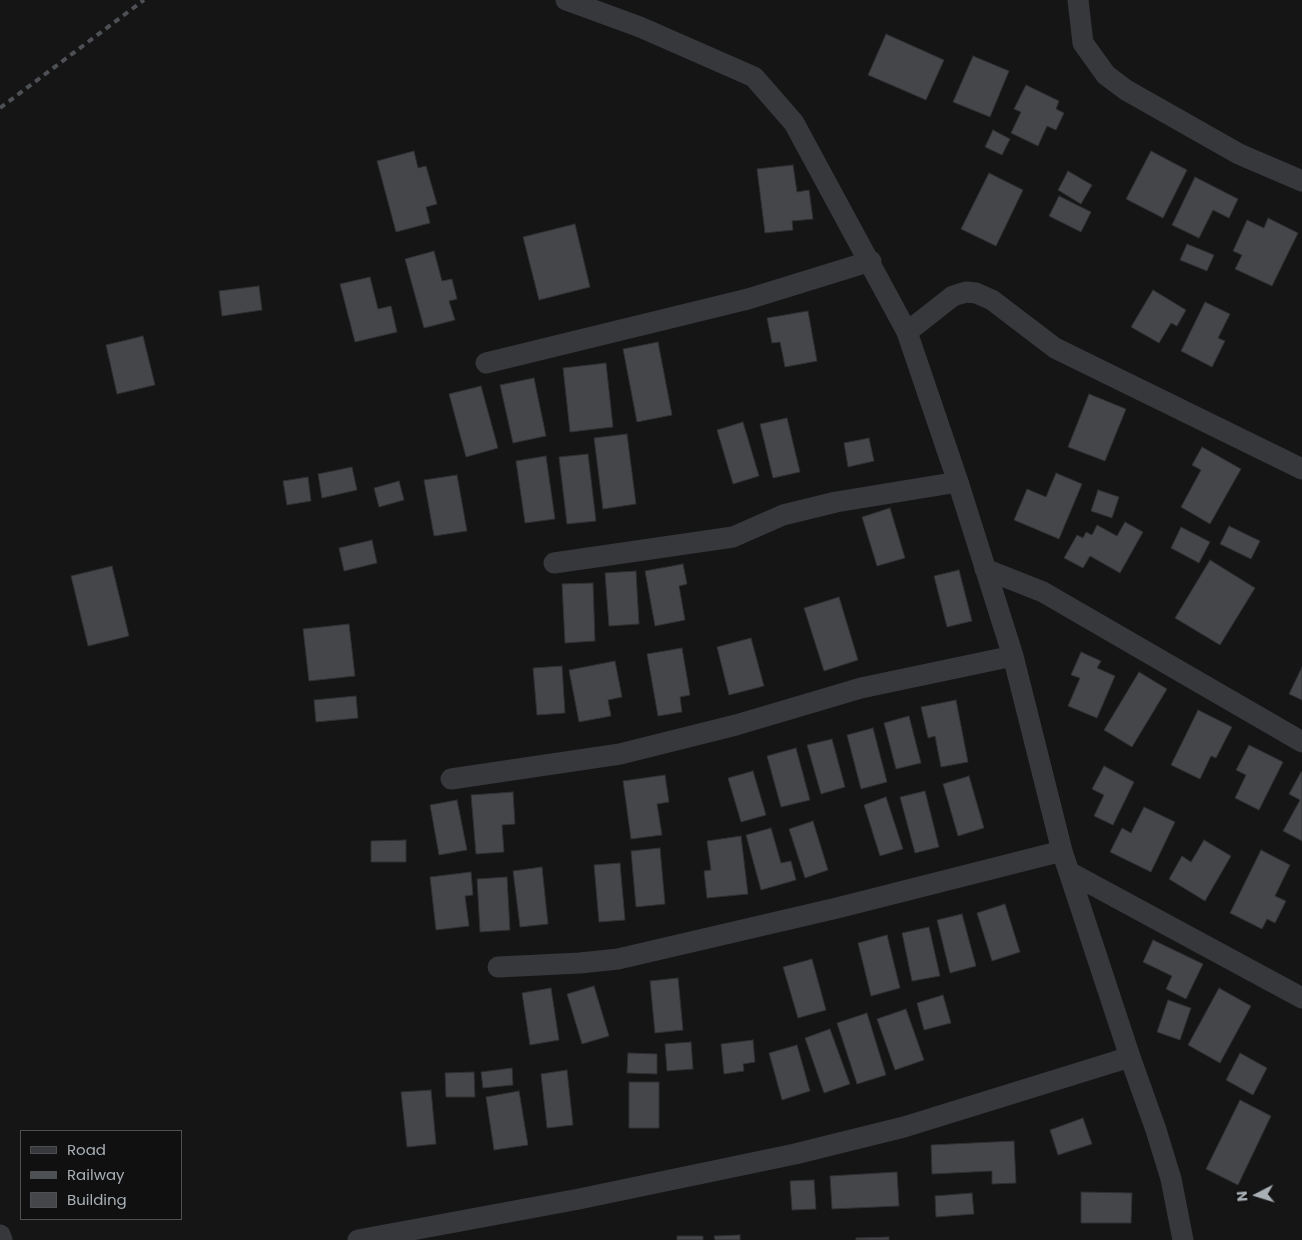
<!DOCTYPE html>
<style>
body{margin:0}
#map{position:relative;width:1302px;height:1240px;overflow:hidden;background:#151516;font-family:Poppins,sans-serif}
canvas{display:block}
.legend{position:absolute;left:20px;top:1130px;width:162px;height:90px;box-sizing:border-box;background:#101011;border:1px solid #4d5053;margin:0;padding:6px 9px;list-style:none;font-size:15px;color:#a8afb5}
.legend li{display:flex;align-items:center;gap:10px;height:25px}
.legend b{width:25px;border:1px solid #4d5053}
.north{position:absolute;left:1232px;top:1170px;width:50px;height:50px;-webkit-text-stroke:4px #101011;paint-order:stroke;rotate:265deg;font-size:14px;font-weight:700;line-height:20px;text-align:center;color:#a8afb5}
.north::after{content:'';display:block;margin:auto;width:18px;height:22px;background:#a8afb5;clip-path:polygon(50% 0,100% 100%,50% 72%,0 100%)}
</style>
<div id="map">
<canvas width="1302" height="1240"></canvas>
<ul class="legend">
<li><b style="height:6px;background:#36383b"></b>Road</li>
<li><b style="height:6px;background:#4d5054"></b>Railway</li>
<li><b style="height:14px;background:#444649"></b>Building</li>
</ul>
<div class="north">N</div>
</div>
<script>
const g = document.querySelector('canvas').getContext('2d');
g.lineJoin = 'round';
function fill(path, color) { g.fillStyle = color; g.fill(path, 'evenodd'); }
const poly = rows => new Path2D(rows.map(r => 'M' + r).join(''));
function strokePath(path, color, width, dash) { g.strokeStyle = color; g.lineWidth = width; g.lineCap = dash ? 'butt' : 'round'; g.setLineDash(dash || []); g.stroke(path); }
const building = poly([
 [886,34,944,60,926,100,868,75,886,34],
 [973,56,1009,71,990,117,953,102,973,56],
 [1026,85,1059,101,1056,109,1064,113,1056,130,1047,126,1038,146,1011,133,1021,112,1014,109,1026,85],
 [993,130,1010,139,1002,155,985,147,993,130],
 [414,151,418,168,426,166,437,204,426,207,430,223,396,232,377,161,414,151],
 [1151,151,1187,170,1163,218,1126,199,1151,151],
 [793,165,797,192,809,190,813,219,792,221,793,230,765,233,757,169,793,165],
 [1068,171,1092,185,1081,204,1058,190,1068,171],
 [989,173,1023,190,996,246,961,229,989,173],
 [1195,177,1238,199,1229,218,1213,210,1199,238,1172,225,1195,177],
 [1059,196,1091,212,1081,232,1049,216,1059,196],
 [1268,218,1298,233,1272,286,1235,269,1242,255,1233,251,1247,220,1264,228,1268,218],
 [575,224,590,287,539,300,523,237,575,224],
 [1187,244,1214,255,1207,271,1180,260,1187,244],
 [434,251,442,281,452,279,457,299,449,301,455,320,424,328,405,259,434,251],
 [370,277,378,309,391,306,397,332,355,342,340,284,370,277],
 [259,286,262,310,222,316,219,291,259,286],
 [1153,290,1186,310,1177,326,1171,323,1159,343,1131,327,1153,290],
 [1205,302,1230,314,1218,338,1225,341,1212,367,1181,351,1205,302],
 [808,311,817,361,785,367,780,342,772,343,767,318,808,311],
 [143,336,155,385,117,394,106,345,143,336],
 [658,342,672,415,637,422,623,349,658,342],
 [606,363,613,427,570,432,563,368,606,363],
 [534,378,546,436,513,443,500,385,534,378],
 [481,386,498,448,466,457,449,394,481,386],
 [1089,394,1126,409,1105,461,1068,447,1089,394],
 [787,418,800,472,773,478,760,424,787,418],
 [743,422,759,476,733,484,717,430,743,422],
 [627,434,636,504,603,509,594,438,627,434],
 [869,438,874,461,848,467,844,443,869,438],
 [1202,447,1241,469,1210,524,1181,507,1201,470,1192,465,1202,447],
 [588,454,596,521,567,524,559,457,588,454],
 [546,456,555,519,525,523,516,461,546,456],
 [352,467,357,490,322,498,318,474,352,467],
 [1056,473,1082,484,1059,539,1014,520,1027,489,1046,497,1056,473],
 [457,475,467,531,434,536,424,480,457,475],
 [308,477,311,501,287,505,283,481,308,477],
 [399,481,404,500,379,507,374,488,399,481],
 [1098,490,1119,497,1112,518,1091,511,1098,490],
 [890,508,905,558,877,566,862,517,890,508],
 [1125,522,1143,532,1120,573,1090,556,1083,568,1064,558,1077,535,1083,538,1086,532,1092,535,1097,525,1117,536,1125,522],
 [1229,526,1260,541,1251,559,1220,544,1229,526],
 [1181,527,1210,542,1199,563,1171,548,1181,527],
 [372,540,377,563,344,571,339,548,372,540],
 [1210,560,1255,588,1220,645,1175,618,1210,560],
 [683,564,687,584,679,586,685,620,655,626,645,571,683,564],
 [112,566,129,636,88,646,71,576,112,566],
 [959,570,972,621,947,627,934,576,959,570],
 [636,571,639,624,609,626,605,573,636,571],
 [593,583,595,641,565,643,562,584,593,583],
 [839,597,858,660,824,671,804,608,839,597],
 [349,624,355,676,309,681,303,629,349,624],
 [751,638,764,686,729,695,717,647,751,638],
 [682,648,690,695,680,697,682,712,658,716,647,654,682,648],
 [1081,652,1101,661,1097,668,1115,676,1097,718,1068,706,1080,678,1071,675,1081,652],
 [615,661,622,697,608,700,611,716,579,722,569,670,615,661],
 [562,666,565,713,537,715,533,668,562,666],
 [1302,667,1302,700,1289,694,1302,667],
 [1139,672,1167,689,1132,747,1104,730,1139,672],
 [356,696,358,718,316,722,314,700,356,696],
 [956,700,968,762,941,767,935,736,928,738,921,707,956,700],
 [1198,710,1232,727,1216,758,1211,756,1200,779,1171,765,1198,710],
 [909,716,921,763,896,769,884,723,909,716],
 [873,728,887,782,861,789,847,735,873,728],
 [832,739,845,787,821,794,807,745,832,739],
 [1249,745,1283,762,1259,810,1235,798,1246,775,1236,770,1249,745],
 [796,748,810,800,781,807,767,756,796,748],
 [1104,766,1134,782,1113,825,1094,816,1104,795,1092,789,1104,766],
 [753,771,766,815,741,822,728,778,753,771],
 [1301,772,1302,772,1302,841,1283,831,1300,800,1289,794,1301,772],
 [665,775,669,802,657,804,662,835,631,839,623,781,665,775],
 [969,776,984,828,958,836,943,784,969,776],
 [925,791,939,847,915,853,900,797,925,791],
 [513,792,515,824,502,825,504,852,476,854,471,795,513,792],
 [886,797,903,849,880,856,864,805,886,797],
 [457,800,467,850,439,855,430,805,457,800],
 [1144,807,1175,822,1151,872,1110,852,1122,828,1131,833,1144,807],
 [813,821,828,870,805,878,789,829,813,821],
 [771,828,781,863,791,861,796,880,761,890,746,835,771,828],
 [741,836,748,894,707,898,704,871,711,870,707,841,741,836],
 [406,840,406,862,371,862,371,841,406,840],
 [1204,840,1231,856,1205,901,1169,879,1182,856,1191,862,1204,840],
 [660,848,665,904,636,907,631,851,660,848],
 [1261,850,1290,865,1275,896,1286,901,1275,923,1267,919,1262,929,1230,913,1261,850],
 [620,863,625,920,599,922,594,865,620,863],
 [542,867,548,924,520,927,513,871,542,867],
 [471,872,473,895,465,896,469,926,436,930,430,877,471,872],
 [507,877,510,930,480,932,477,879,507,877],
 [1005,904,1020,952,992,961,977,913,1005,904],
 [962,914,976,966,950,973,937,920,962,914],
 [929,927,940,976,912,981,902,933,929,927],
 [887,935,900,988,871,996,858,943,887,935],
 [1153,940,1203,964,1186,999,1166,989,1172,976,1143,962,1153,940],
 [812,959,826,1010,798,1018,783,967,812,959],
 [678,978,683,1030,655,1033,650,981,678,978],
 [594,986,609,1036,582,1044,567,994,594,986],
 [551,988,559,1040,530,1045,522,993,551,988],
 [1219,988,1251,1006,1220,1063,1188,1045,1219,988],
 [943,995,951,1023,924,1030,917,1003,943,995],
 [1168,1000,1191,1008,1180,1040,1157,1032,1168,1000],
 [906,1009,924,1060,895,1070,877,1019,906,1009],
 [867,1013,886,1075,857,1084,837,1023,867,1013],
 [830,1029,850,1084,824,1093,805,1038,830,1029],
 [753,1040,755,1062,743,1064,744,1071,724,1074,721,1044,753,1040],
 [691,1042,693,1069,667,1071,665,1044,691,1042],
 [797,1045,810,1091,782,1100,769,1053,797,1045],
 [628,1053,657,1054,657,1074,627,1073,628,1053],
 [1240,1053,1267,1068,1253,1095,1226,1080,1240,1053],
 [512,1068,513,1085,483,1088,481,1072,512,1068],
 [567,1070,573,1125,547,1128,541,1074,567,1070],
 [474,1072,475,1097,446,1097,445,1073,474,1072],
 [629,1082,659,1082,659,1128,629,1128,629,1082],
 [431,1090,436,1144,407,1147,401,1092,431,1090],
 [519,1091,528,1145,494,1150,486,1097,519,1091],
 [1240,1100,1271,1116,1238,1185,1206,1169,1240,1100],
 [1083,1118,1092,1144,1058,1155,1050,1130,1083,1118],
 [1014,1141,1016,1183,992,1184,992,1171,932,1174,931,1145,1014,1141],
 [897,1172,899,1206,832,1209,830,1176,897,1172],
 [814,1180,816,1209,792,1210,790,1181,814,1180],
 [1081,1192,1132,1193,1131,1223,1081,1223,1081,1192],
 [972,1193,974,1214,936,1217,935,1196,972,1193],
 [740,1235,740,1240,715,1240,714,1236,740,1235],
 [677,1236,703,1236,703,1240,677,1240,677,1236],
 [889,1237,889,1240,856,1240,856,1238,889,1237]
]);
fill(building, '#444649');
strokePath(building, '#2f3032', 1);
strokePath(poly([
 [566,0,640,27,754,77,794,123,907,332,958,482,1013,656,1062,851,1130,1057,1156,1130,1171,1179,1183,1240],
 [1078,0,1083,43,1106,75,1126,90,1239,154,1302,181],
 [907,332,953,296,966,292,976,293,992,300,1055,348,1302,469],
 [486,363,748,299,871,261],
 [554,563,733,537,783,515,836,502,958,482],
 [985,569,1043,592,1302,742],
 [451,779,620,754,736,725,861,688,1013,656],
 [1069,872,1302,998],
 [498,967,580,963,618,959,837,908,1062,851],
 [0,1235,2,1240],
 [358,1240,579,1199,795,1154,904,1127,1130,1057]
]), '#36383b', 21);
strokePath(poly([
 [0,108,144,0]
]), '#4d5054', 4, [6, 5]);
</script>
